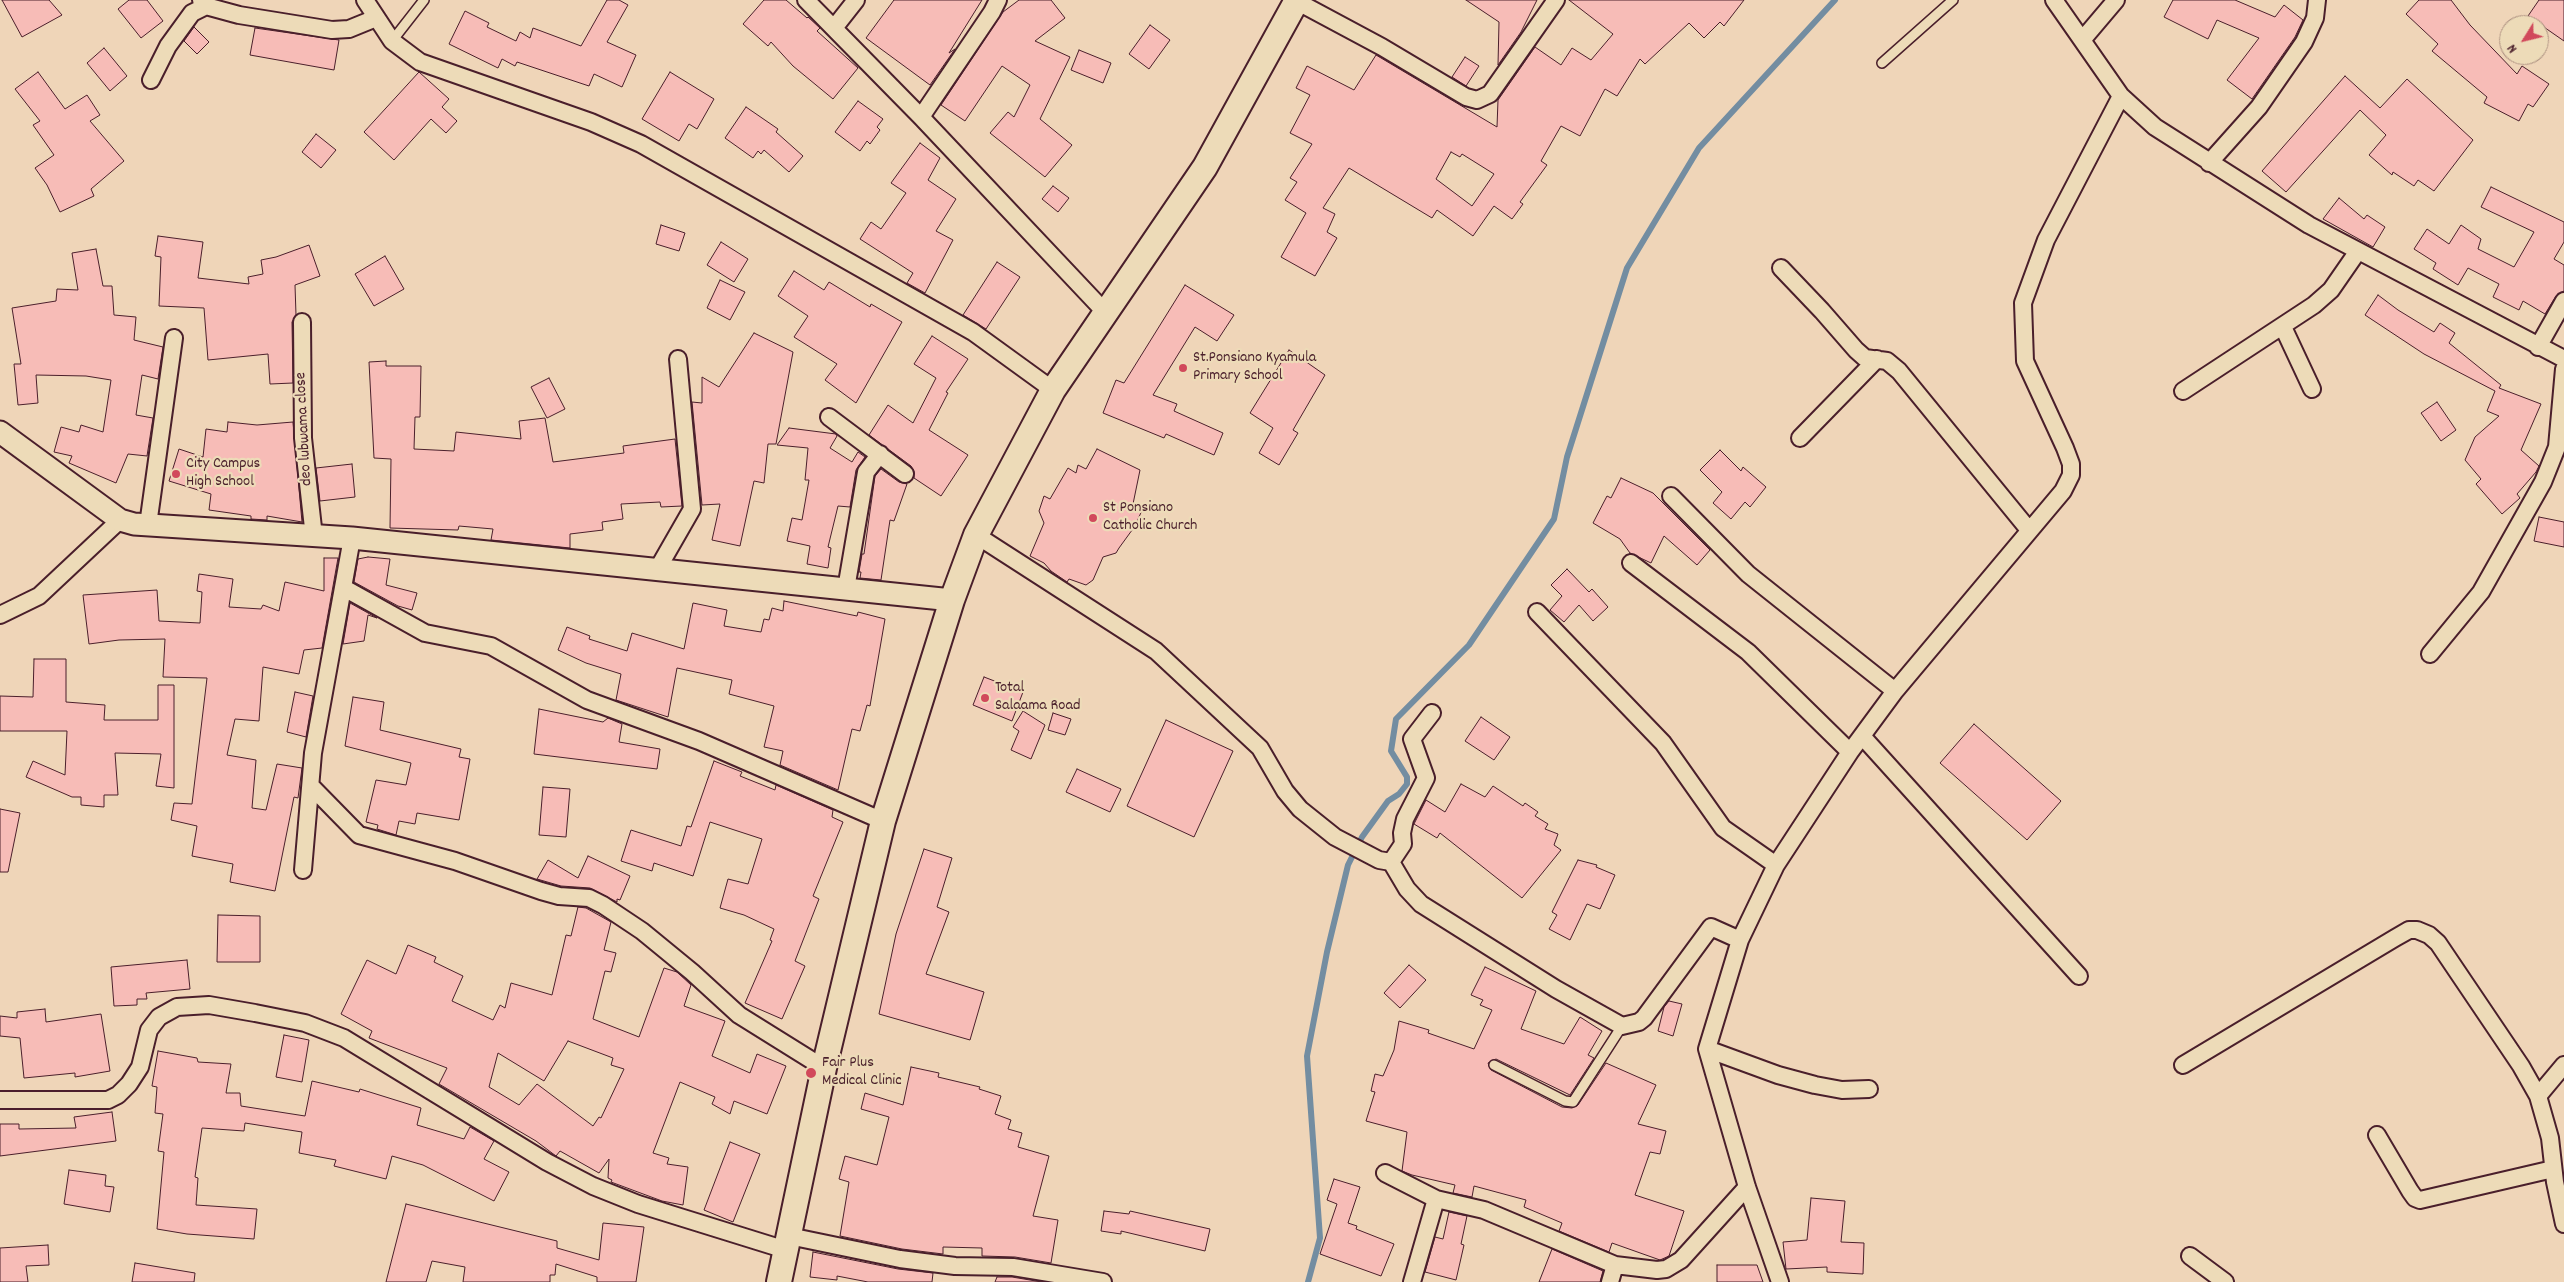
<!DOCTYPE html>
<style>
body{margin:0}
#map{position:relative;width:2564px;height:1282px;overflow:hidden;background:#efd5b8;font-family:Dekko,sans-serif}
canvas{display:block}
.north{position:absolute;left:2499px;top:15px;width:50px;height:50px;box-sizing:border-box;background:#eddbb8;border:1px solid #ac9080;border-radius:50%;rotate:234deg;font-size:14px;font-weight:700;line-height:20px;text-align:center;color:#4a1f2b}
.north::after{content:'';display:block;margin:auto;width:18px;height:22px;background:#d1495b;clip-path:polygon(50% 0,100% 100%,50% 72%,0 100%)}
</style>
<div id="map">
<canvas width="2564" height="1282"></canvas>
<div class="north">N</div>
</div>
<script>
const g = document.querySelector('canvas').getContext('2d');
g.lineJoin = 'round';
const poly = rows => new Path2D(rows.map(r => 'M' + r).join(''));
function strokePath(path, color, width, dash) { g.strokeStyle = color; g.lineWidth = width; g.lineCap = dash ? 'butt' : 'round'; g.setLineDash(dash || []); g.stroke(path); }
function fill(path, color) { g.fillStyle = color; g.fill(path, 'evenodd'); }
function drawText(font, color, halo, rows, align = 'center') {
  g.font = font + ' Dekko,sans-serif'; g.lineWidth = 4.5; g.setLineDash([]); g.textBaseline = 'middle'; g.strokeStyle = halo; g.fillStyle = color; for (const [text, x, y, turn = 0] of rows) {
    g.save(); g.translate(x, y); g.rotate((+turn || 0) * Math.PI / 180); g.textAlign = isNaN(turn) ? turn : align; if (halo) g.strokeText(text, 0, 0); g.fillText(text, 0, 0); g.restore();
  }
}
strokePath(poly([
 [1308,1282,1320,1238,1307,1056,1327,952,1348,865,1362,837,1388,801,1399,794,1407,784,1407,777,1391,751,1396,719,1469,645,1554,519,1567,457,1627,268,1699,148,1835,0]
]), '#738da1', 6);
const building = poly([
 [2,0,49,0,62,15,22,37,2,0],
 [129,0,147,0,163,21,141,38,118,9,129,0],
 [607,0,619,0,628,5,607,42,636,55,622,87,594,74,589,86,517,62,515,66,502,59,498,68,449,44,465,11,489,23,487,27,516,41,520,32,530,38,533,28,581,46,607,0],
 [764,0,786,0,807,18,808,17,820,28,817,31,858,68,833,99,793,66,771,42,768,46,743,24,764,0],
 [894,0,982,0,949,53,955,49,930,85,866,38,894,0],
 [1019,0,1051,0,1065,18,1035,41,1070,57,1040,119,1072,145,1045,177,990,133,1008,112,1014,117,1030,85,1002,66,965,121,941,105,1003,12,1019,0],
 [1466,0,1537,0,1521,32,1498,65,1499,22,1466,0],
 [1569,0,1744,0,1724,26,1720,22,1704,38,1689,23,1645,64,1640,59,1617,96,1605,89,1580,136,1561,126,1541,161,1547,165,1520,202,1523,204,1512,219,1494,206,1473,236,1437,210,1432,218,1349,168,1323,208,1335,214,1327,232,1337,238,1315,276,1281,257,1306,213,1285,200,1297,182,1290,178,1312,144,1290,133,1310,95,1296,88,1307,66,1354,90,1376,55,1497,127,1498,100,1535,47,1561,65,1572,48,1591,60,1613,34,1569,0],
 [1451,152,1460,157,1462,154,1494,174,1472,206,1436,179,1451,152],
 [2173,0,2235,0,2275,17,2284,5,2303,20,2295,37,2252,99,2227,80,2259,38,2217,20,2208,39,2164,17,2173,0],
 [2419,0,2451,0,2470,25,2517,74,2522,66,2549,84,2533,107,2528,104,2519,121,2484,103,2487,97,2432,51,2438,44,2406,14,2419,0],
 [2539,0,2564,0,2564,41,2528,16,2539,0],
 [1150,25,1170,40,1149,69,1129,54,1150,25],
 [194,27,209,42,197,54,184,41,194,27],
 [255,28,339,40,334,70,250,55,255,28],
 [104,48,127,76,110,91,87,63,104,48],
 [1079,50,1111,63,1103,83,1071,70,1079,50],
 [1465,57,1479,66,1466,86,1452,77,1465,57],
 [38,72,65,109,87,95,100,115,90,121,124,161,91,189,94,196,60,212,47,185,35,168,54,155,33,125,40,121,15,89,38,72],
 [419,72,449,99,442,107,457,121,446,133,431,119,394,160,364,132,419,72],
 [670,72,714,99,697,129,689,124,679,141,642,119,670,72],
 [2345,76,2380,108,2407,79,2473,140,2434,191,2418,180,2414,186,2393,172,2392,175,2369,155,2386,135,2360,110,2286,192,2262,171,2345,76],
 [858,101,883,119,877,127,880,130,870,144,867,141,860,151,835,132,858,101],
 [746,107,778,129,776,132,803,156,789,172,764,150,761,154,758,151,753,158,725,138,746,107],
 [316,134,336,150,321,168,302,152,316,134],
 [920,143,940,158,928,180,956,199,936,231,953,240,925,293,907,283,913,273,860,239,871,222,881,229,906,193,891,183,920,143],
 [1053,186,1069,198,1058,212,1042,199,1053,186],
 [2491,187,2564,222,2564,242,2554,259,2564,265,2564,291,2556,296,2545,314,2523,301,2519,310,2493,297,2499,284,2468,268,2458,285,2433,269,2436,263,2414,249,2427,229,2449,244,2461,225,2481,239,2478,249,2514,267,2534,232,2481,207,2491,187],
 [2339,198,2364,219,2367,215,2385,227,2373,247,2323,219,2339,198],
 [661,225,685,233,679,251,656,244,661,225],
 [158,236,203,242,198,278,249,284,248,277,263,274,261,260,276,257,309,245,320,276,295,285,296,315,292,322,293,383,270,384,268,354,208,360,204,308,159,306,161,257,155,256,158,236],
 [721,242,748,259,734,282,707,265,721,242],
 [96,249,103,286,112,286,114,315,136,317,134,340,163,347,158,379,142,375,136,415,153,418,147,456,128,454,116,483,69,463,72,456,54,452,61,427,79,432,81,425,103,432,111,380,86,376,36,375,38,403,18,405,14,364,21,364,12,308,56,301,57,289,78,290,72,253,96,249],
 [385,256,404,289,374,306,355,274,385,256],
 [997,262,1020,277,986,329,963,315,997,262],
 [794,271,824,290,829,282,870,307,871,304,902,322,856,403,825,380,837,364,794,337,808,316,778,296,794,271],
 [720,280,745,292,730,320,707,308,720,280],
 [1185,285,1234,315,1217,341,1195,327,1153,395,1177,404,1174,411,1223,433,1214,455,1166,434,1164,438,1103,413,1116,380,1124,383,1185,285],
 [2378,295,2398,310,2434,332,2440,323,2455,333,2449,343,2501,385,2499,388,2541,404,2521,450,2539,466,2536,472,2517,494,2520,498,2502,514,2476,484,2481,479,2465,460,2475,437,2499,416,2487,411,2495,391,2424,354,2365,315,2378,295],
 [754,333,793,352,776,444,768,444,764,483,754,481,740,546,712,540,720,504,702,505,692,402,702,403,702,377,719,387,754,333],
 [932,336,968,359,946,392,948,393,929,430,968,455,941,496,914,478,914,471,911,466,869,435,888,405,913,423,936,378,914,364,932,336],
 [1289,350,1325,375,1293,430,1298,433,1279,465,1259,453,1273,428,1250,413,1289,350],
 [386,361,386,366,421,366,420,417,415,417,414,449,454,451,456,432,521,439,519,421,545,418,553,462,624,453,623,446,675,439,682,506,661,507,660,502,621,504,623,519,602,522,603,530,570,534,570,548,491,540,493,529,459,526,458,530,390,528,391,459,374,458,369,362,386,361],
 [549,378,565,409,547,418,531,387,549,378],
 [2437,402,2456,430,2441,441,2421,413,2437,402],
 [228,422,257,425,293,422,302,522,267,516,267,520,251,519,251,516,209,510,211,494,169,481,179,449,203,457,206,429,227,432,228,422],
 [789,428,836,434,837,436,830,448,852,462,858,452,865,457,856,470,850,507,838,506,828,547,831,548,828,568,807,564,810,546,787,541,792,518,802,520,809,480,805,480,808,448,777,445,789,428],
 [1097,449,1140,470,1133,504,1143,508,1135,526,1119,548,1116,553,1103,557,1093,580,1086,585,1069,579,1067,582,1051,571,1044,563,1030,556,1044,523,1039,511,1044,496,1050,499,1068,468,1076,473,1078,465,1086,469,1097,449],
 [1720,450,1741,471,1743,467,1766,487,1750,507,1745,502,1731,519,1713,503,1722,492,1700,470,1720,450],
 [352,464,355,497,320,501,316,468,352,464],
 [881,469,899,482,907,484,894,521,890,520,881,580,860,578,861,572,859,572,862,554,864,554,875,476,881,469],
 [1621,478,1653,493,1710,550,1697,565,1664,536,1651,563,1630,553,1620,539,1593,523,1607,496,1611,498,1621,478],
 [2539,517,2564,522,2564,547,2534,541,2539,517],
 [368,557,390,559,386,585,417,593,412,610,398,606,354,582,358,559,368,557],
 [324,558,338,558,322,648,304,650,299,674,263,667,259,721,235,719,227,755,256,760,252,808,266,810,277,764,302,768,298,798,294,797,275,891,230,882,233,864,192,856,197,826,171,820,174,803,192,804,207,678,163,677,165,639,119,640,89,644,83,595,157,590,159,621,200,623,202,592,197,591,199,574,233,579,229,607,261,609,263,605,279,611,285,582,324,591,324,558],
 [1567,569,1589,592,1592,589,1608,607,1593,621,1579,605,1564,622,1550,610,1562,596,1551,585,1567,569],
 [784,601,857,616,858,612,885,619,870,706,867,705,860,731,852,729,838,790,780,765,783,751,764,747,774,706,729,694,732,680,677,668,668,717,616,700,621,674,586,663,558,650,567,627,590,636,589,639,627,651,632,633,684,649,693,603,727,610,724,626,761,632,764,619,769,620,772,608,783,611,784,601],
 [350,603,377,618,368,615,364,641,343,644,350,603],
 [34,659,66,659,66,702,105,705,104,720,158,720,158,685,174,685,174,788,156,786,161,754,115,753,118,795,104,795,104,807,81,805,81,797,72,797,26,777,33,761,65,775,67,731,0,731,0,696,33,697,34,659],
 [984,677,1023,692,1012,721,973,705,984,677],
 [295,692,313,696,306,737,287,732,295,692],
 [353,697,384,702,380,730,461,749,459,757,470,759,459,820,417,813,415,824,399,821,396,835,377,829,378,825,366,822,376,780,406,785,411,763,345,746,353,697],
 [539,709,603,722,608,718,622,724,619,742,660,749,657,769,534,754,539,709],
 [1023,711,1045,725,1031,759,1011,750,1019,731,1013,727,1023,711],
 [1053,713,1071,719,1065,735,1048,730,1053,713],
 [1481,717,1510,737,1494,760,1465,741,1481,717],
 [1166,720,1233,751,1194,837,1127,806,1166,720],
 [1974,724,2061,801,2027,840,1940,763,1974,724],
 [714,761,742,772,740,776,775,790,776,785,833,810,832,817,843,822,813,896,819,899,795,961,805,966,782,1019,745,1003,772,941,770,940,774,929,744,915,720,908,728,879,748,884,762,839,710,822,693,876,654,863,652,871,621,861,631,830,681,846,687,826,691,827,714,761],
 [1077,769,1121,789,1110,812,1066,792,1077,769],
 [1461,784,1485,797,1493,786,1523,806,1525,803,1538,812,1535,816,1548,824,1545,829,1558,834,1554,845,1561,850,1522,898,1440,833,1437,838,1414,824,1426,800,1445,812,1461,784],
 [543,787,570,789,566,837,539,835,543,787],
 [0,809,20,813,8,872,0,872,0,809],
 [924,849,952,858,937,907,949,912,926,974,984,992,970,1040,879,1014,896,934,924,849],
 [588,856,630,876,620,900,617,899,617,902,590,888,561,886,537,879,548,860,578,878,588,856],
 [1578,860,1597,865,1596,867,1615,875,1600,909,1587,904,1570,940,1549,929,1557,915,1552,912,1578,860],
 [578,907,586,908,611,922,604,950,616,953,611,972,605,971,593,1019,639,1037,664,968,677,972,691,985,684,1006,725,1021,712,1056,750,1073,757,1054,786,1066,767,1114,734,1101,730,1114,712,1104,715,1097,680,1082,653,1153,669,1158,667,1164,688,1167,683,1205,662,1201,611,1182,612,1180,608,1178,609,1159,599,1173,560,1151,556,1156,536,1141,439,1084,447,1068,369,1038,372,1031,341,1014,367,960,396,974,408,945,436,957,434,962,463,976,452,1001,493,1020,500,1005,505,1008,511,983,552,995,566,935,571,936,578,907],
 [568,1041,613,1058,611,1065,624,1069,601,1118,599,1117,593,1126,537,1084,519,1105,489,1087,498,1053,544,1081,568,1041],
 [218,915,260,916,260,962,217,962,218,915],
 [187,960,190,989,146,993,147,999,137,999,137,1005,114,1006,111,967,187,960],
 [1409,965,1426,980,1400,1008,1384,993,1409,965],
 [1485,967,1536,991,1521,1029,1564,1044,1580,1017,1602,1031,1588,1055,1594,1058,1570,1095,1496,1059,1488,1063,1491,1070,1562,1107,1572,1108,1578,1105,1606,1063,1656,1085,1638,1124,1666,1131,1660,1154,1650,1152,1635,1195,1684,1211,1669,1256,1660,1260,1612,1243,1609,1252,1559,1231,1562,1223,1524,1207,1526,1200,1474,1186,1472,1197,1453,1193,1455,1185,1412,1175,1402,1171,1407,1132,1366,1121,1375,1092,1371,1091,1375,1074,1383,1076,1394,1050,1399,1021,1429,1030,1428,1033,1474,1049,1492,1010,1480,1005,1483,1000,1471,995,1485,967],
 [1669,1001,1682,1004,1673,1036,1658,1031,1664,1007,1669,1001],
 [45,1009,46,1022,101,1014,110,1071,75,1077,75,1073,24,1078,20,1038,0,1036,0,1016,17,1018,17,1012,45,1009],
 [284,1035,309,1040,302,1082,276,1077,284,1035],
 [158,1051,197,1058,198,1062,231,1064,226,1093,240,1093,241,1106,305,1116,312,1081,359,1092,360,1089,421,1108,417,1125,464,1139,470,1127,494,1141,484,1159,509,1172,494,1201,423,1165,392,1156,386,1179,334,1166,336,1160,299,1153,302,1132,245,1123,244,1131,202,1128,195,1177,198,1178,196,1205,257,1209,254,1239,187,1234,157,1229,164,1152,158,1151,163,1114,155,1113,157,1087,152,1086,158,1051],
 [911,1067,939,1073,938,1077,980,1087,979,1089,1001,1096,995,1114,1011,1120,1008,1129,1022,1133,1018,1147,1049,1156,1033,1216,1058,1220,1051,1263,1015,1257,982,1256,982,1248,943,1247,943,1254,902,1249,840,1236,849,1182,839,1179,845,1156,877,1165,889,1117,861,1109,865,1093,903,1105,911,1067],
 [112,1112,116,1141,0,1156,0,1124,19,1124,19,1129,76,1128,74,1117,112,1112],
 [730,1142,760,1154,733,1222,704,1210,730,1142],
 [69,1170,106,1175,105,1186,114,1187,110,1212,64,1204,69,1170],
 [1334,1179,1360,1187,1348,1223,1357,1226,1356,1229,1394,1244,1381,1276,1320,1254,1337,1204,1327,1200,1334,1179],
 [1811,1198,1845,1201,1841,1242,1864,1243,1863,1274,1827,1272,1827,1267,1786,1269,1783,1242,1807,1240,1811,1198],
 [406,1204,557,1241,557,1248,599,1260,603,1223,644,1227,636,1282,597,1282,597,1277,556,1264,555,1275,550,1275,550,1282,463,1282,465,1267,432,1261,426,1282,386,1282,406,1204],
 [1104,1211,1129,1214,1130,1211,1210,1229,1205,1251,1121,1231,1121,1234,1101,1231,1104,1211],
 [1449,1212,1467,1216,1461,1244,1464,1245,1456,1280,1425,1272,1435,1237,1443,1239,1449,1212],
 [48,1245,49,1265,26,1266,28,1282,0,1282,0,1248,48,1245],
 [1552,1249,1603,1271,1600,1282,1539,1282,1552,1249],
 [813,1252,898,1269,933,1273,932,1282,868,1282,837,1276,837,1280,810,1277,813,1252],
 [135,1263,195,1273,194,1282,132,1282,135,1263],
 [1717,1265,1757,1265,1763,1282,1717,1282,1717,1265],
 [997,1277,1012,1277,1042,1282,995,1282,997,1277]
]);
fill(building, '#f7bcb7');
strokePath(building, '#4a1f2b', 1);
const service = poly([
 [392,41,424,0],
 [1882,63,1953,0],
 [1494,1065,1565,1101,1573,1102,1622,1026]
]);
const minor = poly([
 [201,0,206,6,239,15,332,30,349,29,376,18],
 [365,0,392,41,420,62,591,122,641,144,973,332,1053,390],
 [806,0,921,117,1105,312],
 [2054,0,2121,96,2155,127,2309,225,2564,359],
 [1296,1,1382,47,1466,97,1477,100,1490,94,1556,0],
 [834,28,856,0],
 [2083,39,2116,0],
 [151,80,168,46,192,13,206,6],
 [921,117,992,12,998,0],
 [2209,163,2259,107,2304,42,2315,18,2317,0],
 [1781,268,1822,311,1856,350,1865,358,1887,361,1899,371,2029,530],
 [302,322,303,438,314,537],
 [2283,327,2312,389],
 [2538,347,2564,301],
 [2183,391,2314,305,2331,290,2358,251],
 [829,417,905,474],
 [1800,438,1877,359],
 [1671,496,1748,574,1895,691],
 [148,525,174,338],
 [976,535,1156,651,1260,748,1285,791,1300,809,1335,837,1379,860,1391,862,1407,889,1421,904,1556,989,1622,1026,1639,1022,1644,1018,1711,927,1740,940],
 [1631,563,1748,652,1850,752],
 [657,570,692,509,678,359],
 [344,588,425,633,491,646,587,700,699,741,883,821],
 [846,589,866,472,880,454],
 [1537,612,1663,743,1723,828,1776,865],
 [0,615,39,596,120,520],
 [2430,654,2481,592,2543,482,2557,447,2564,369],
 [1862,736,2079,976],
 [311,786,359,835,455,861,541,891,559,896,589,898,603,905,642,931,692,972,739,1015,824,1068],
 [1391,862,1403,844,1402,833,1405,819,1426,778,1412,739,1432,713],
 [303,870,313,753,352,538],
 [1707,1049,1778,1075,1815,1085,1842,1090,1869,1089],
 [2183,1065,2395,938,2409,930,2417,930,2429,935,2438,943,2521,1066,2538,1096,2550,1138,2555,1182,2564,1224],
 [2538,1096,2564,1065],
 [0,1100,108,1100,118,1095,129,1084,140,1067,149,1030,159,1017,177,1007,209,1005,255,1013,305,1023,344,1038,547,1162,593,1186,638,1204,786,1250],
 [2377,1135,2410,1191,2415,1198,2420,1200,2553,1169],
 [1385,1173,1436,1199,1484,1210,1615,1265,1657,1270,1666,1269,1681,1260,1747,1187],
 [789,1236,900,1259,955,1266,1013,1267,1103,1282],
 [2190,1256,2225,1282],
 [1412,1282,1436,1199],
 [1610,1282,1615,1265],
 [1780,1282,1747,1187,1707,1049,1740,940,1776,865,1850,752,1895,691,2063,491,2071,475,2071,464,2065,448,2025,361,2023,303,2046,240,2121,96]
]);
const tertiary = poly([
 [0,432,120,520,134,524,352,538,952,600]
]);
const secondary = poly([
 [779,1282,824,1068,883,821,952,600,976,535,1053,390,1205,167,1297,0]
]);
strokePath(service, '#4a1f2b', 12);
strokePath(minor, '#4a1f2b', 20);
strokePath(tertiary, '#4a1f2b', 25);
strokePath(secondary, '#4a1f2b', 28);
strokePath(service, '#eddbb8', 9);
strokePath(minor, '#eddbb8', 16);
strokePath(tertiary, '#eddbb8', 21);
strokePath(secondary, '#eddbb8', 24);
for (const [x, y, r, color] of [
 [1183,368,5,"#d1495b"],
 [176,474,5,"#d1495b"],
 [1093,518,5,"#d1495b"],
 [985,698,5,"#d1495b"],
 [811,1073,6,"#d1495b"]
]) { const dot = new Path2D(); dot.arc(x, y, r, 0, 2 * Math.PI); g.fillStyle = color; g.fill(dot); strokePath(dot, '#eddbb8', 2); }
drawText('16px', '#4a1f2b', '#eddbb8', [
 ["St.Ponsiano Kyamula",1193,359],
 ["Primary School",1193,377],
 ["City Campus",186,465],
 ["High School",186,483],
 ["St Ponsiano",1103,509],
 ["Catholic Church",1103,527],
 ["Total",995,689],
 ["Salaama Road",995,707],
 ["Fair Plus",822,1064],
 ["Medical Clinic",822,1082]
], 'left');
drawText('16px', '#4a1f2b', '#eddbb8', [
 ["deo lubwama close",305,429,-93]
]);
</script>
